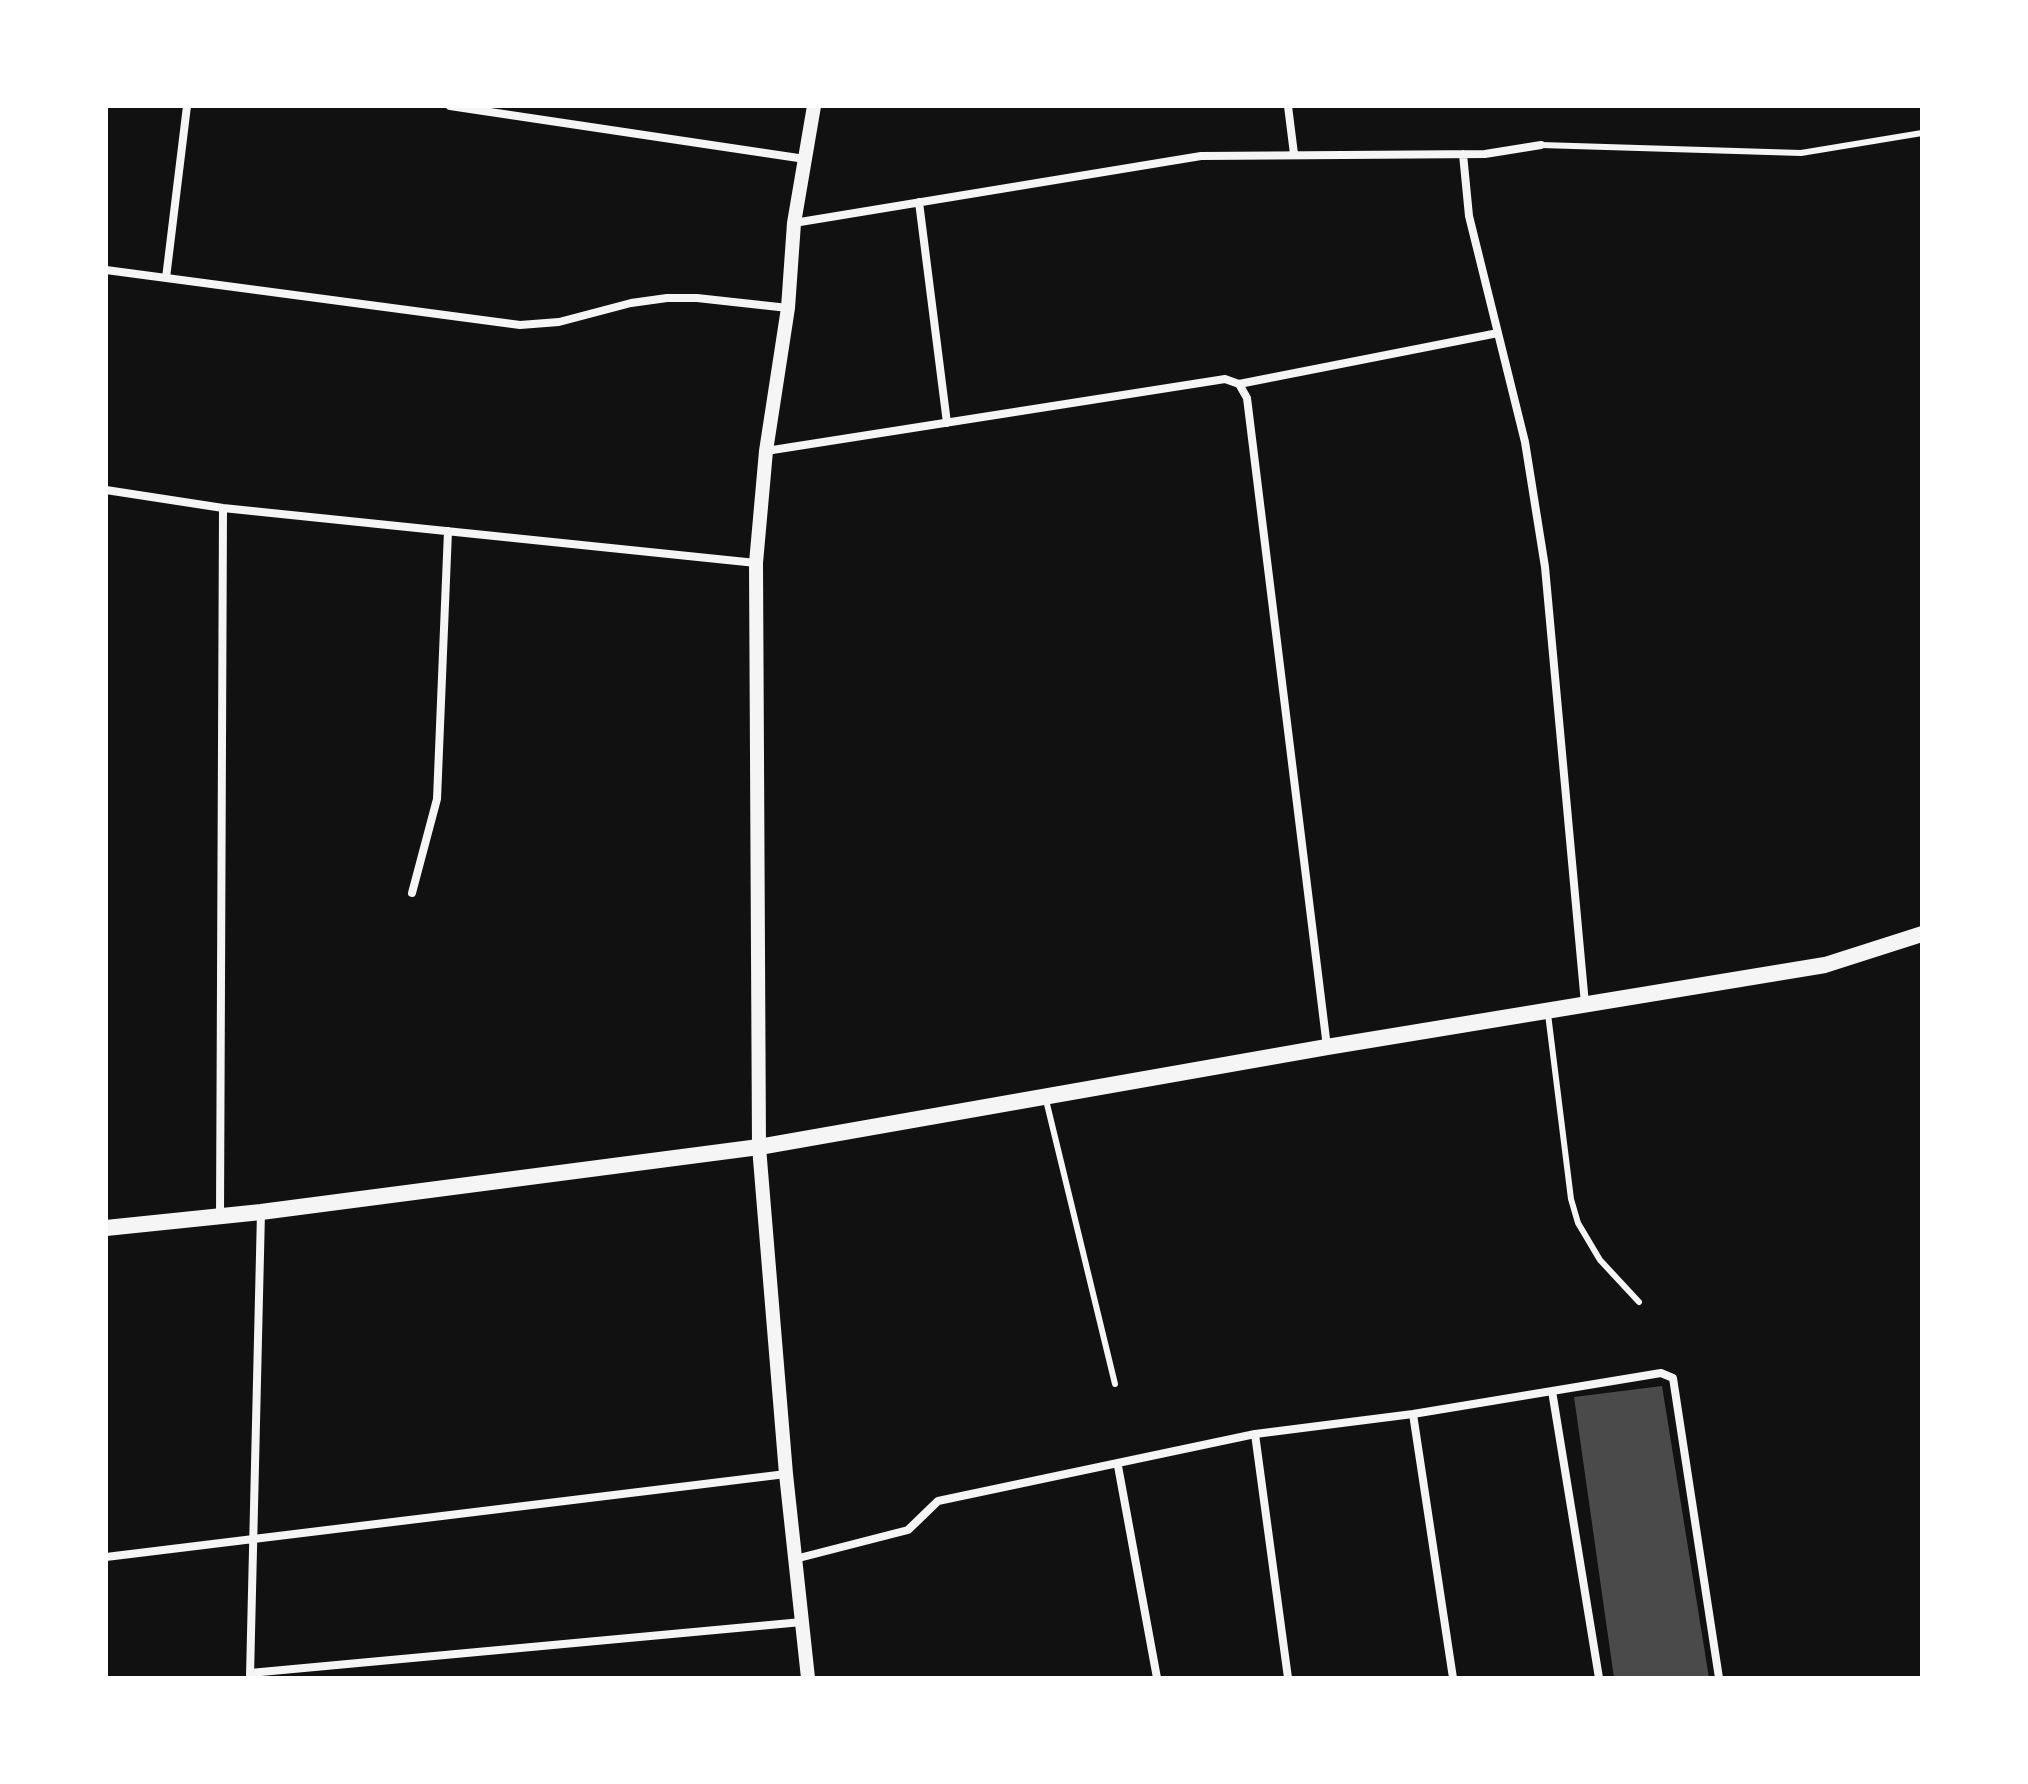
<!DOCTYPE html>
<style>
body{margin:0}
#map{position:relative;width:2028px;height:1784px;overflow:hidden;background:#111;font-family:Poppins,sans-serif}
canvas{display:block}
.frame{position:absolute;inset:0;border:108px solid #fff;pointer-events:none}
</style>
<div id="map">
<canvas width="2028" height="1784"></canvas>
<div class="frame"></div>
</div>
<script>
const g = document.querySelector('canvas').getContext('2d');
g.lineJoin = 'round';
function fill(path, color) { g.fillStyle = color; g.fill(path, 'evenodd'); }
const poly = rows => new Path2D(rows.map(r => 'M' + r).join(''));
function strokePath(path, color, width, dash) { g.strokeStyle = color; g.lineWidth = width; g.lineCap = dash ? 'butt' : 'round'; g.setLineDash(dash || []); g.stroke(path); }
fill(poly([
 [1662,1386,1709,1678,1614,1678,1574,1397]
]), '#4a4a4a');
strokePath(poly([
 [1541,145,1801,153,1922,133],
 [1548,1014,1571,1199,1578,1223,1600,1260,1639,1302],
 [1046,1100,1115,1384]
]), '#f5f5f5', 6);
strokePath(poly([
 [450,106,805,159],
 [1288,106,1294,154],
 [1463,154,1469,216,1525,442,1545,567,1585,1004],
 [919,202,947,423],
 [794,223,1201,156,1485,154,1541,145],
 [106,270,520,325,559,322,631,303,667,298,697,298,788,308],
 [166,278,187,106],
 [1239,384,1498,333],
 [766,451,1225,379,1239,384,1247,398,1327,1047],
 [106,490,223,508,756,563],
 [412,893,437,799,448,531],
 [220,1215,223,508],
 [1552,1391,1599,1678],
 [1413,1414,1453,1678],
 [1255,1434,1288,1678],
 [1118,1466,1157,1678],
 [106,1557,786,1474],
 [795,1559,908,1530,938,1501,1255,1434,1413,1414,1661,1373,1673,1378,1719,1678],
 [250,1673,802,1622],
 [250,1676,261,1212]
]), '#f5f5f5', 8);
strokePath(poly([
 [808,1678,786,1474,759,1147,756,563,766,451,788,308,794,223,814,106]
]), '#f5f5f5', 14);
strokePath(poly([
 [106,1228,261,1212,759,1147,1327,1047,1825,965,1922,934]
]), '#f5f5f5', 16);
</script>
